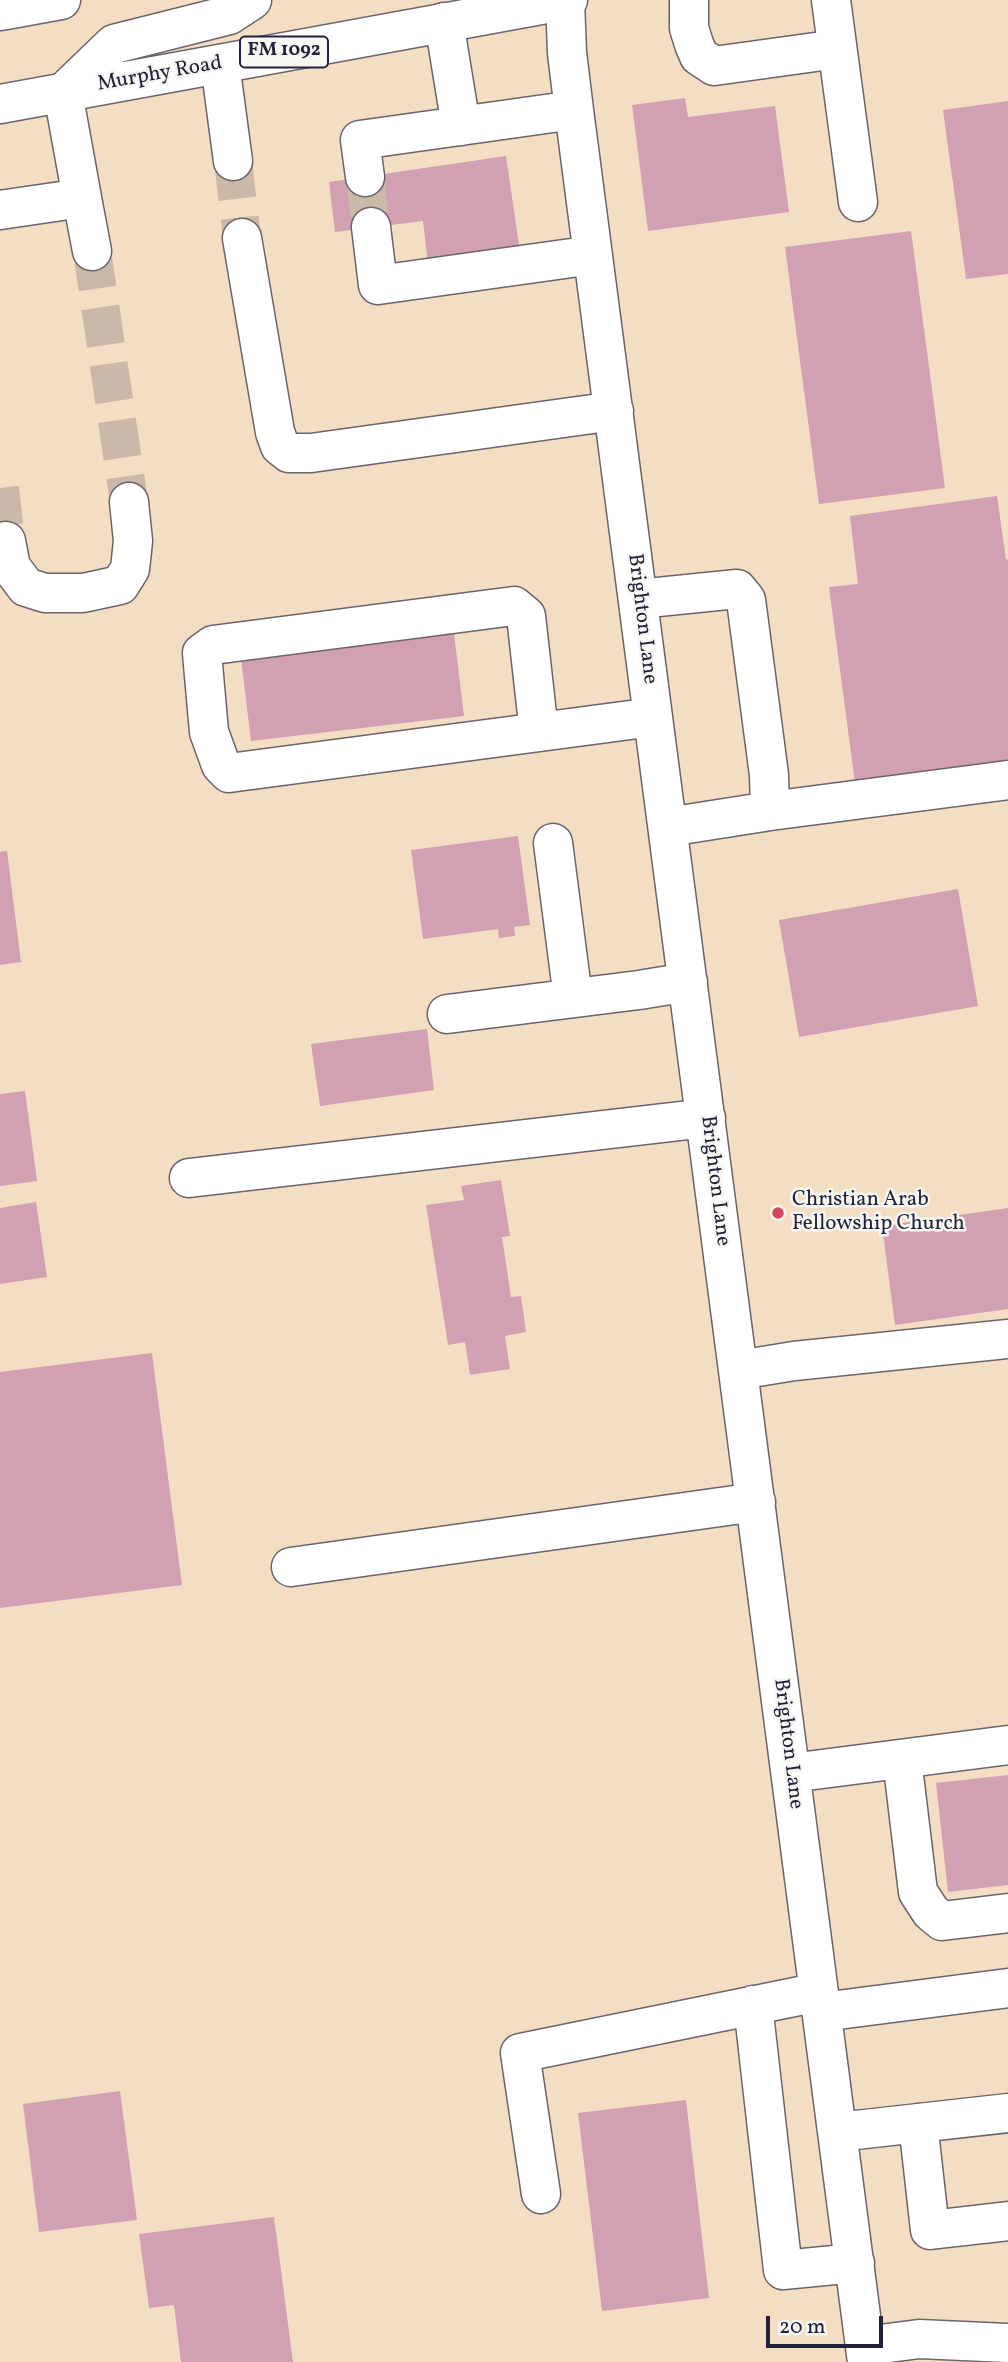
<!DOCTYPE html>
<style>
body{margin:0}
#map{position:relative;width:1008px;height:2362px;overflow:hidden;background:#f4dec3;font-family:Vollkorn,serif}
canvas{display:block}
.scale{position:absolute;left:766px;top:2316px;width:117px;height:32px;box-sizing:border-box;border:4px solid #22223b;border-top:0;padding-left:9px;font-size:21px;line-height:24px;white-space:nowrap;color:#22223b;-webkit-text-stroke:5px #f6f6f2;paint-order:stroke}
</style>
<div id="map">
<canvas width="1008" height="2362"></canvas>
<div class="scale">20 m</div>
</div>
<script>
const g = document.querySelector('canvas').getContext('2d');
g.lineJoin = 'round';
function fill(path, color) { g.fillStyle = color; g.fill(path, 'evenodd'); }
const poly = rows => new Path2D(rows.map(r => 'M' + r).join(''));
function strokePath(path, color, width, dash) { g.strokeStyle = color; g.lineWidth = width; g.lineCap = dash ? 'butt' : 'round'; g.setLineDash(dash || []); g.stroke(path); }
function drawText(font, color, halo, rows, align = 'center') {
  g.font = font + ' Vollkorn,serif'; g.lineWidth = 5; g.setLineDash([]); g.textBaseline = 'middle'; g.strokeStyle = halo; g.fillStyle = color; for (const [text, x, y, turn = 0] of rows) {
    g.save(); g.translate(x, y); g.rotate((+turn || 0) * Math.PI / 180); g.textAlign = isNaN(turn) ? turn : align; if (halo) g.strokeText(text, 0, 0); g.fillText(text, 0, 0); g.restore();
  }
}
fill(poly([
 [685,98,688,117,775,106,789,212,648,231,632,105],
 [1008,101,1008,274,966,279,943,110],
 [506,156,520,252,428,265,423,221,335,232,329,182],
 [911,231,945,488,819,504,785,247],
 [997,496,1006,560,1008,559,1008,763,855,783,829,587,858,584,850,516],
 [453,625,464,716,251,741,240,650],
 [518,836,530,925,514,927,515,936,499,938,498,929,423,939,411,850],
 [7,851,21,962,0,965,0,852],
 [958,889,978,1006,799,1037,779,920],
 [427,1029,434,1090,320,1106,311,1044],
 [25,1091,37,1181,0,1186,0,1094],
 [501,1180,510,1236,502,1237,511,1297,521,1296,526,1332,505,1336,510,1369,470,1375,465,1342,448,1345,426,1205,464,1200,461,1186],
 [36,1202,47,1277,0,1284,0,1208],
 [1008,1208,1008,1309,895,1325,882,1226],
 [152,1353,182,1585,0,1608,0,1372],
 [1008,1775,1008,1885,948,1892,936,1783],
 [120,2091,137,2220,39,2232,23,2104],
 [686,2100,709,2298,602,2311,578,2113],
 [274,2217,293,2362,181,2362,174,2305,149,2308,139,2234]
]), '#d1a0b3');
strokePath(poly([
 [233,161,242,238],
 [365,177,371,227],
 [92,251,129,502],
 [0,488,6,541]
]), '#cab8a8', 38, [38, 19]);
const minor = poly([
 [689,0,689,28,694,44,699,56,714,66,837,49],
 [831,0,858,202],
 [565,1,567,53,574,110,867,2362],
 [444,22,461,126],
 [220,64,233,161],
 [365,177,360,140,574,110],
 [82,198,92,251],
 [0,210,82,198,63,93],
 [371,227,378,285,593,255],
 [242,238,275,432,280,446,289,453,311,453,614,411],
 [6,541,11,567,26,587,45,593,83,593,120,585,130,569,133,541,129,502],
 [638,599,737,589,746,600,769,775,770,811,668,827],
 [539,732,526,616,514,606,213,645,202,653,209,732,221,765,229,773,653,717],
 [770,811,1008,780],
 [553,843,573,998],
 [447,1014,639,990,688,982],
 [189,1178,706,1118],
 [739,1370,794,1361,1008,1339],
 [291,1567,756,1502],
 [902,1759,918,1892,931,1912,942,1921,1008,1913],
 [791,1773,1008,1745],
 [753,2005,783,2270,855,2263],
 [822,2012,1008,1988],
 [918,2123,930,2230,1008,2221],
 [838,2132,1008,2113],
 [541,2194,520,2053,819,1992],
 [865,2346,919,2339,1008,2343]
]);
const major = poly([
 [0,11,61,0],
 [63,93,114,44,229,15,252,0],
 [0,104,568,0]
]);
strokePath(minor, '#6c646b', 41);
strokePath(major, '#6c646b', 41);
strokePath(minor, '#fff', 38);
strokePath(major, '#fff', 38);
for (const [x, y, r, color] of [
 [778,1213,7,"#d1495b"]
]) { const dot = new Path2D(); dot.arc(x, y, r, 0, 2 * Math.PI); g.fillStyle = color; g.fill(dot); strokePath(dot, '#f6f6f2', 2.5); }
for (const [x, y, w] of [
 [284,52,88]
]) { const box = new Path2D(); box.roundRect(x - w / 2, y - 15.5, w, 31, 5); g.fillStyle = '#f6f6f2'; g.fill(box); strokePath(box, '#22223b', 2); }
drawText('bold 19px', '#22223b', null, [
 ["FM 1092",284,52]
]);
drawText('21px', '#22223b', '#f6f6f2', [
 ["Murphy Road",160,75,-10],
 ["Brighton Lane",641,619,83],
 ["Brighton Lane",714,1181,83],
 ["Brighton Lane",787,1744,83]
]);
drawText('21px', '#22223b', '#f6f6f2', [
 ["Christian Arab",792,1201],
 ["Fellowship Church",792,1225]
], 'left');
</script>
